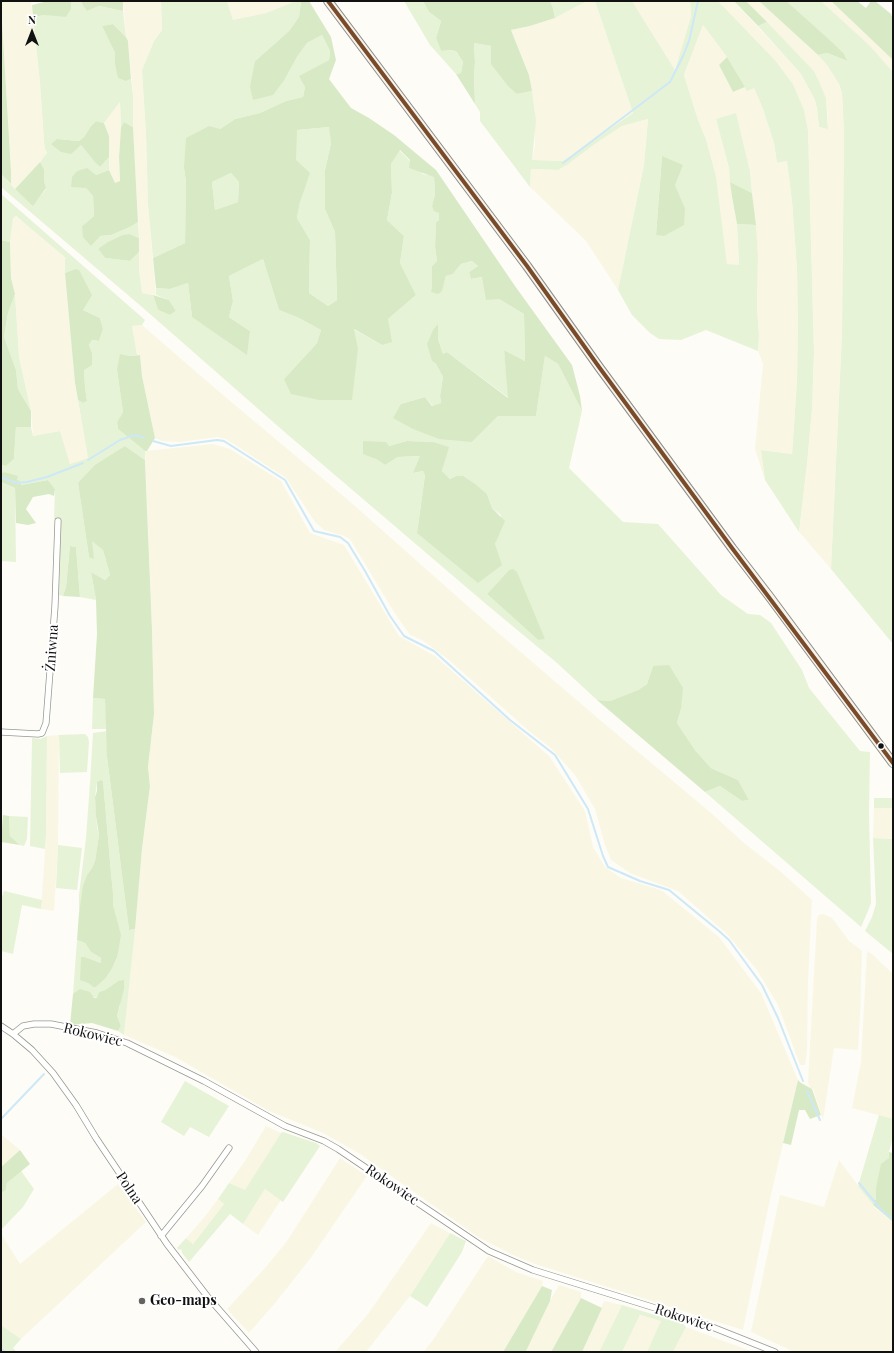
<!DOCTYPE html>
<meta charset="utf-8">
<style>
body{margin:0}
#map{position:relative;width:894px;height:1353px;overflow:hidden;background:#fdfcf7;font-family:"Playfair Display",serif}
canvas{display:block}
.frame{position:absolute;inset:0;border:2px solid #111;pointer-events:none}
.north{position:absolute;left:12px;top:12px;width:40px;height:40px;-webkit-text-stroke:3px #fff;paint-order:stroke;rotate:0deg;font-size:11px;font-weight:700;line-height:16px;text-align:center;color:#111}
.north::after{content:'';display:block;margin:auto;width:14px;height:18px;background:#111;clip-path:polygon(50% 0,100% 100%,50% 72%,0 100%)}
</style>
<div id="map">
<canvas width="894" height="1353"></canvas>
<div class="frame"></div>
<div class="north">N</div>
</div>
<script>
const g = document.querySelector('canvas').getContext('2d');
g.lineJoin = 'round';
function fill(path, color) { g.fillStyle = color; g.fill(path, 'evenodd'); }
const poly = rows => new Path2D(rows.map(r => 'M' + r).join(''));
function strokePath(path, color, width, dash) { g.strokeStyle = color; g.lineWidth = width; g.lineCap = dash ? 'butt' : 'round'; g.setLineDash(dash || []); g.stroke(path); }
function drawText(font, color, halo, rows, align = 'center') {
  g.font = font + ' "Playfair Display",serif'; g.lineWidth = 4; g.setLineDash([]); g.textBaseline = 'middle'; g.strokeStyle = halo; g.fillStyle = color; for (const [text, x, y, turn = 0] of rows) {
    g.save(); g.translate(x, y); g.rotate((+turn || 0) * Math.PI / 180); g.textAlign = isNaN(turn) ? turn : align; if (halo) g.strokeText(text, 0, 0); g.fillText(text, 0, 0); g.restore();
  }
}
fill(poly([
 [1,1,31,1,40,83,44,142,45,149,47,154,15,189,11,184,11,171],
 [123,1,161,1,162,30,154,41,142,70,146,134,148,205,156,295,142,293,141,287,139,269,139,233,132,118,133,95,128,41,126,37],
 [227,1,296,1,266,13,233,20],
 [587,1,595,1,633,113,563,161,532,160,535,146,535,111,529,75,511,30,530,26,555,18],
 [632,1,690,1,691,16,675,70],
 [718,1,734,1,801,74,815,100,817,108,819,127,828,128,828,118,826,98,819,81,814,71,746,1,759,1,790,29,818,55,827,65,839,84,842,93,844,133,842,333,831,569,799,532,807,464,812,409,814,353,808,130,804,111,793,84,775,60],
 [821,1,831,1,893,60,893,72,869,46],
 [703,25,727,57,719,65,733,92,745,87,754,88,763,109,774,143,777,163,787,161,792,201,797,269,798,325,797,382,792,454,761,450,765,480,755,449,763,364,758,351,759,335,757,308,758,256,750,171,736,114,716,119,729,168,732,197,737,224,739,266,727,264,716,176,706,139,698,120,684,75],
 [120,102,121,127,119,157,120,181,115,184,109,170,109,136,104,123],
 [648,119,644,165,618,290,586,241,530,187,531,169,558,170,567,165,595,144,622,126],
 [15,216,45,238,67,258,65,259,75,383,88,458,70,465,60,431,33,436,31,411,19,357,15,294,11,278,10,242,13,218],
 [142,325,216,389,347,499,488,624,600,720,710,812,744,843,780,871,812,900,808,981,807,1052,805,1065,800,1065,778,1005,757,970,727,934,678,891,630,873,611,860,605,845,595,809,575,775,552,749,529,731,449,660,422,640,410,635,394,612,350,539,344,536,324,530,315,522,286,478,226,439,218,437,180,442,162,441,155,438,142,376,140,355,137,355,132,326],
 [213,444,230,449,281,481,310,533,344,545,399,636,435,656,550,757,585,811,593,847,605,867,621,878,661,890,719,937,761,993,798,1080,770,1199,743,1330,535,1264,513,1255,478,1237,360,1154,323,1133,269,1111,175,1057,124,1035,142,849,150,786,148,767,154,714,152,629,145,451],
 [59,735,58,845,54,911,41,909,46,835,47,736],
 [874,808,893,808,893,839,873,838],
 [823,914,832,918,849,941,860,949,862,951,860,1015,858,1050,834,1048,823,1120,813,1089,810,1088,808,1082,817,919,819,915],
 [867,951,872,954,893,974,893,1119,852,1108,861,1062],
 [266,1126,281,1133,245,1191,229,1183,245,1161],
 [1,1134,20,1150,1,1167],
 [340,1158,367,1176,310,1259,276,1302,249,1333,227,1309,265,1268,287,1241],
 [839,1160,875,1208,893,1222,893,1352,794,1352,751,1332,780,1195,824,1207],
 [118,1184,146,1222,21,1339,1,1325,1,1234,20,1264],
 [265,1189,281,1200,258,1235,243,1224],
 [218,1199,224,1204,193,1244,186,1238,203,1219],
 [431,1223,450,1233,410,1296,366,1352,335,1352,368,1314],
 [488,1256,516,1272,543,1281,542,1286,503,1352,423,1352,433,1340],
 [559,1285,581,1292,581,1298,551,1352,525,1352,550,1301],
 [604,1301,622,1305,599,1352,582,1352],
 [640,1315,662,1321,647,1352,622,1352],
 [686,1327,753,1352,673,1352]
]), '#f9f7e4');
fill(poly([
 [71,1,81,1,83,6,87,11,99,6,123,11,126,37,113,24,102,26,115,53,115,64,126,81,131,79,133,95,133,127,124,122,121,127,120,102,104,123,96,121,91,126,84,137,79,141,57,139,81,145,100,167,109,157,109,170,96,175,86,188,93,196,94,216,82,226,100,236,111,235,130,227,138,222,139,238,130,234,98,249,105,258,130,261,139,252,139,269,142,293,153,295,158,310,170,315,176,311,169,300,156,295,156,288,170,289,188,283,192,317,250,331,229,317,233,301,229,276,263,259,279,310,299,318,321,330,317,343,284,379,319,400,353,329,382,345,388,319,416,295,400,263,404,236,387,220,392,193,391,164,399,150,423,174,434,176,435,194,432,206,439,213,439,220,436,222,435,247,437,261,432,266,432,283,431,292,442,290,446,276,453,274,461,264,472,261,478,266,469,272,471,279,482,277,499,299,524,314,525,361,504,350,509,398,447,352,443,354,438,339,438,325,432,361,436,364,443,377,440,396,441,403,433,406,425,397,401,404,472,442,498,416,536,416,545,356,558,364,582,411,569,468,623,522,658,524,721,595,748,614,760,615,771,623,802,670,809,688,860,751,870,752,869,812,871,903,868,911,861,927,705,792,720,786,742,801,749,800,738,780,711,768,695,750,677,723,681,709,653,666,647,684,638,690,610,701,597,700,557,663,486,604,288,435,142,307,1,187,1,174,15,189,33,205,46,189,44,181,44,169,40,162,47,153,45,149,44,142,40,83,33,17,45,15,54,15,71,9],
 [407,441,434,442,448,447,442,471,450,479,456,476,487,494,492,508,501,515,495,544,417,533,425,475,423,471,414,473,421,456,398,457,385,465,376,459,389,446],
 [509,570,538,640,487,594],
 [161,1,227,1,233,20,266,13,296,1,301,1,299,17,289,31,255,61,285,79,297,57,307,43,322,35,330,51,329,60,300,76,305,87,303,97,286,101,260,113,235,119,220,129,184,168,186,182,185,243,153,258,148,205,146,134,142,70,154,41,162,30],
 [404,1,423,1,429,12,441,21,436,38,441,51,452,50,457,52,463,62,461,73,456,74,430,45],
 [550,1,587,1,555,18,553,8],
 [595,1,632,1,675,70,691,16,690,1,718,1,775,60,793,84,804,110,808,130,814,353,812,409,807,464,799,532,765,480,761,450,792,454,797,381,798,325,797,269,792,201,787,161,777,163,774,143,763,109,754,88,747,91,727,57,703,25,684,75,698,120,706,139,716,176,727,264,739,265,737,224,756,225,758,256,757,308,759,335,758,351,706,330,681,340,659,339,650,333,632,315,618,290,644,165,648,119,622,126,595,144,567,165,558,170,531,169,530,187,480,121,480,112,475,104,474,76,475,62,474,43,491,46,517,94,532,91,536,121,532,160,563,161,633,113],
 [662,156,685,208,664,236,656,234],
 [777,1,821,1,870,46,893,72,893,644,831,569,842,333,844,133,842,93,839,84,827,65,818,55,827,53,846,61,831,41,816,28],
 [767,22,814,71,819,81,826,98,828,129,819,127,817,108,815,100,801,74,758,26],
 [736,113,750,171,752,193,730,182,729,168,716,119],
 [330,127,331,143,325,170,325,209,335,232,337,300,328,306,309,293,310,240,297,218,300,202,296,160,296,130],
 [231,173,239,182,238,202,215,210,212,182],
 [1,194,145,320,142,325,132,326,137,355,129,356,117,370,123,412,117,422,118,429,145,451,145,460,125,446,78,483,89,557,92,540,103,550,110,575,105,580,91,572,96,600,80,597,76,547,70,546,66,587,63,596,59,595,61,520,54,519,55,489,48,480,21,485,17,481,4,472,1,473,1,465,6,466,14,459,16,427,31,427,33,436,60,431,70,464,88,458,78,400,83,403,87,401,85,388,84,370,92,353,89,345,92,340,99,341,103,329,100,318,83,310,75,269,65,273,65,259,66,258,16,216,13,218,10,242,1,240],
 [15,294,19,357,31,411,18,389,16,370,4,337,8,313],
 [1,482,15,488,16,562,1,561],
 [93,698,105,699,107,729,92,729],
 [107,731,107,757,129,930,135,929,124,1035,118,1031,121,1026,117,1016,120,1006,118,981,105,990,99,992,98,998,73,994,77,940,85,943,91,952,101,958,101,963,85,957,88,983,93,987,96,987,105,979,117,959,115,915,113,905,113,893,111,873,103,781,100,780,97,782,95,797,97,827,99,835,95,861,92,868,87,875,79,913,79,895,86,838,90,783,93,733],
 [85,734,88,737,89,742,87,772,60,773,59,735],
 [47,736,46,835,45,849,30,846,32,738,40,739],
 [874,798,893,798,893,808,874,808],
 [9,816,28,817,27,839,24,846,20,845,10,836],
 [873,838,893,839,893,954,865,931,872,917,876,904],
 [58,845,82,848,77,890,56,888],
 [4,891,42,900,41,909,22,905,13,954,1,951,1,900],
 [185,1081,229,1106,209,1137,190,1127,184,1136,161,1122],
 [879,1115,893,1119,893,1137,889,1152,889,1158,876,1188,876,1198,873,1205,858,1186],
 [283,1132,316,1143,320,1146,283,1202,265,1189,243,1224,230,1214,189,1262,182,1253,182,1252,181,1249,179,1250,177,1248,186,1238,193,1244,224,1204,218,1199,229,1183,245,1190,281,1133],
 [21,1171,34,1189,23,1207,1,1230,1,1193,6,1190,7,1183],
 [450,1233,466,1241,462,1252,427,1307,410,1296],
 [622,1305,682,1323,686,1327,673,1352,647,1352,661,1321,640,1315,622,1352,599,1352],
 [1,1325,21,1339,13,1348,17,1352,1,1352]
]), '#e7f3d7');
fill(poly([
 [44,1,71,1,71,9,66,17,45,15,33,17,32,5,44,2],
 [81,1,123,1,123,11,99,6,87,11,83,6],
 [301,1,309,1,331,37,336,60,329,79,351,108,369,118,394,135,436,170,515,286,572,365,580,396,582,411,558,364,545,356,536,416,498,416,472,442,439,439,413,429,393,418,401,404,425,397,432,406,441,403,440,396,443,377,436,364,432,361,427,344,433,330,438,324,438,339,443,354,447,352,508,398,504,350,525,361,524,314,499,299,486,300,482,277,471,279,469,272,478,266,472,261,461,264,453,274,446,276,442,291,438,294,431,292,432,283,432,266,437,261,435,247,436,222,439,220,439,213,434,211,432,206,435,194,434,177,409,168,410,160,400,150,391,164,392,193,387,220,404,236,400,263,416,295,388,319,392,342,382,345,354,329,358,349,352,400,319,400,291,394,284,379,317,343,321,330,299,318,279,310,263,259,229,276,233,301,229,317,250,331,247,355,192,317,188,283,170,289,156,288,153,258,185,243,186,182,184,168,186,138,209,126,220,129,235,119,260,113,286,101,303,97,305,87,299,76,329,60,330,51,322,35,307,43,297,57,285,79,273,95,253,100,250,87,255,61,289,31,299,17],
 [329,127,331,143,325,170,325,209,335,232,337,300,328,306,309,293,310,240,297,218,300,202,310,173,296,160,297,130],
 [231,173,239,182,238,202,215,210,212,182],
 [423,1,550,1,553,8,555,18,530,26,511,30,529,75,532,91,517,94,508,86,491,64,491,46,474,43,475,62,474,76,475,104,456,74,461,73,463,62,457,52,452,50,441,51,436,38,441,21,429,12],
 [734,1,746,1,767,22,758,26],
 [759,1,786,1,831,41,844,54,847,61,827,53,818,55],
 [831,1,857,1,866,8,871,1,875,1,891,14,893,20,893,60],
 [1,4,11,171,11,184,1,174],
 [113,24,126,37,128,41,131,79,126,81,118,78,115,64,115,53,102,26],
 [727,57,745,87,733,92,719,65],
 [96,121,104,123,109,136,109,157,100,167,95,162,81,145,71,154,61,152,51,144,57,139,79,141,84,137,91,126],
 [124,122,133,127,138,222,130,227,111,235,100,236,91,246,83,237,82,226,94,216,93,196,86,188,71,187,72,177,77,171,87,168,96,175,109,170,115,183,120,181,119,157,121,127],
 [662,156,683,165,675,185,685,208,684,225,664,236,656,235],
 [40,162,44,169,44,181,46,188,33,206,15,189],
 [730,182,752,193,756,225,737,224,732,197],
 [130,234,139,238,139,252,130,261,105,258,98,249,108,242,123,235],
 [1,240,10,242,11,278,15,294,8,313,4,337,16,370,18,389,31,411,31,427,16,427,14,459,6,466,1,465],
 [75,269,79,270,92,295,83,310,100,318,103,329,99,341,92,340,89,345,92,353,92,365,84,370,85,388,87,401,83,403,78,400,75,383,65,273],
 [153,295,169,300,176,311,170,315,158,310],
 [120,354,129,356,140,355,142,376,155,438,147,451,145,451,118,429,117,422,123,412,117,370],
 [363,441,386,442,389,446,407,441,434,442,449,447,442,471,450,479,456,476,463,476,475,484,487,494,492,508,505,521,495,544,502,565,478,583,417,533,425,475,423,471,413,473,420,456,398,457,385,465,376,459,363,454],
 [125,446,145,460,152,629,154,714,148,767,150,786,142,849,135,929,129,930,107,757,105,699,93,698,97,634,96,600,91,572,105,580,110,575,103,550,92,541,94,559,89,557,78,483,95,465],
 [4,472,18,476,17,480,20,481,21,485,48,480,55,489,54,496,49,494,33,497,26,509,36,523,28,525,16,523,15,488,1,482,1,473],
 [70,546,76,547,80,597,63,596,66,587],
 [513,569,517,572,545,639,538,640,487,594,509,570],
 [669,665,683,688,681,709,677,723,695,750,711,768,738,780,749,800,742,801,720,786,705,792,597,700,610,701,638,690,647,684,653,666],
 [100,780,103,781,111,873,113,893,113,905,121,935,117,958,111,970,105,979,96,987,93,987,88,983,80,980,81,957,85,957,101,963,101,958,91,952,85,943,77,940,79,913,83,886,87,875,92,868,95,861,99,835,96,816,95,797,97,791,97,782],
 [3,815,9,816,10,836,20,845,1,842],
 [124,980,124,989,117,1016,121,1026,118,1031,92,1023,70,1025,73,994,80,989,90,992,94,998,97,998,99,992,105,990,118,981],
 [798,1080,801,1083,812,1089,821,1115,810,1119,805,1110,799,1110,791,1145,783,1143],
 [20,1150,30,1164,7,1183,6,1190,1,1193,1,1167],
 [889,1152,893,1153,893,1222,873,1205,876,1198,876,1188,881,1164,889,1158],
 [542,1286,552,1290,550,1301,526,1351,525,1352,503,1352],
 [581,1298,602,1308,582,1352,551,1352]
]), '#d8eac5');
strokePath(poly([
 [563,163,670,82,683,56,689,41,698,1],
 [153,441,171,446,217,440,224,441,285,480,314,531,340,537,348,543,365,571,390,616,404,636,434,651,510,720,555,755,588,809,603,856,608,867,640,881,669,890,719,931,729,940,762,985,778,1018,803,1081],
 [88,460,120,440,135,435,144,438],
 [1,477,16,483,27,482,47,477,83,463],
 [807,1091,820,1120],
 [1,1119,44,1074],
 [859,1183,882,1211,893,1219],
 [1,1349,6,1352]
]), '#cde8f7', 2);
const street = poly([
 [1,732,38,734,42,733,46,723,55,606,58,521],
 [1,1026,13,1034,32,1050,53,1073,76,1105,96,1138,167,1244,207,1296,256,1352],
 [13,1034,23,1026,34,1024,51,1024,97,1033,127,1043,204,1081,285,1126,324,1141,338,1149,489,1251,533,1270,697,1321,775,1352],
 [161,1236,202,1186,229,1148]
]);
const secondary = poly([
 [328,1,527,266,599,367,732,548,769,596,893,763]
]);
strokePath(street, '#979795', 7);
strokePath(secondary, '#8e8d8b', 10);
strokePath(street, '#fffffe', 5.5);
strokePath(secondary, '#f6f4eb', 8);
strokePath(poly([
 [328,1,527,266,599,367,732,548,893,763]
]), '#7a4b2a', 4);
for (const [x, y, r, color] of [
 [881,746,3.5,"#111"],
 [142,1301,4,"#646362"]
]) { const dot = new Path2D(); dot.arc(x, y, r, 0, 2 * Math.PI); g.fillStyle = color; g.fill(dot); strokePath(dot, '#fff', 1.5); }
drawText('14px', '#111', '#fff', [
 ["Żniwna",52,648,-86],
 ["Rokowiec",93,1035,14],
 ["Rokowiec",392,1185,34],
 ["Polna",129,1188,56],
 ["Rokowiec",684,1318,18]
]);
drawText('bold 14px', '#111', '#fff', [
 ["Geo-maps",150,1301]
], 'left');
</script>
